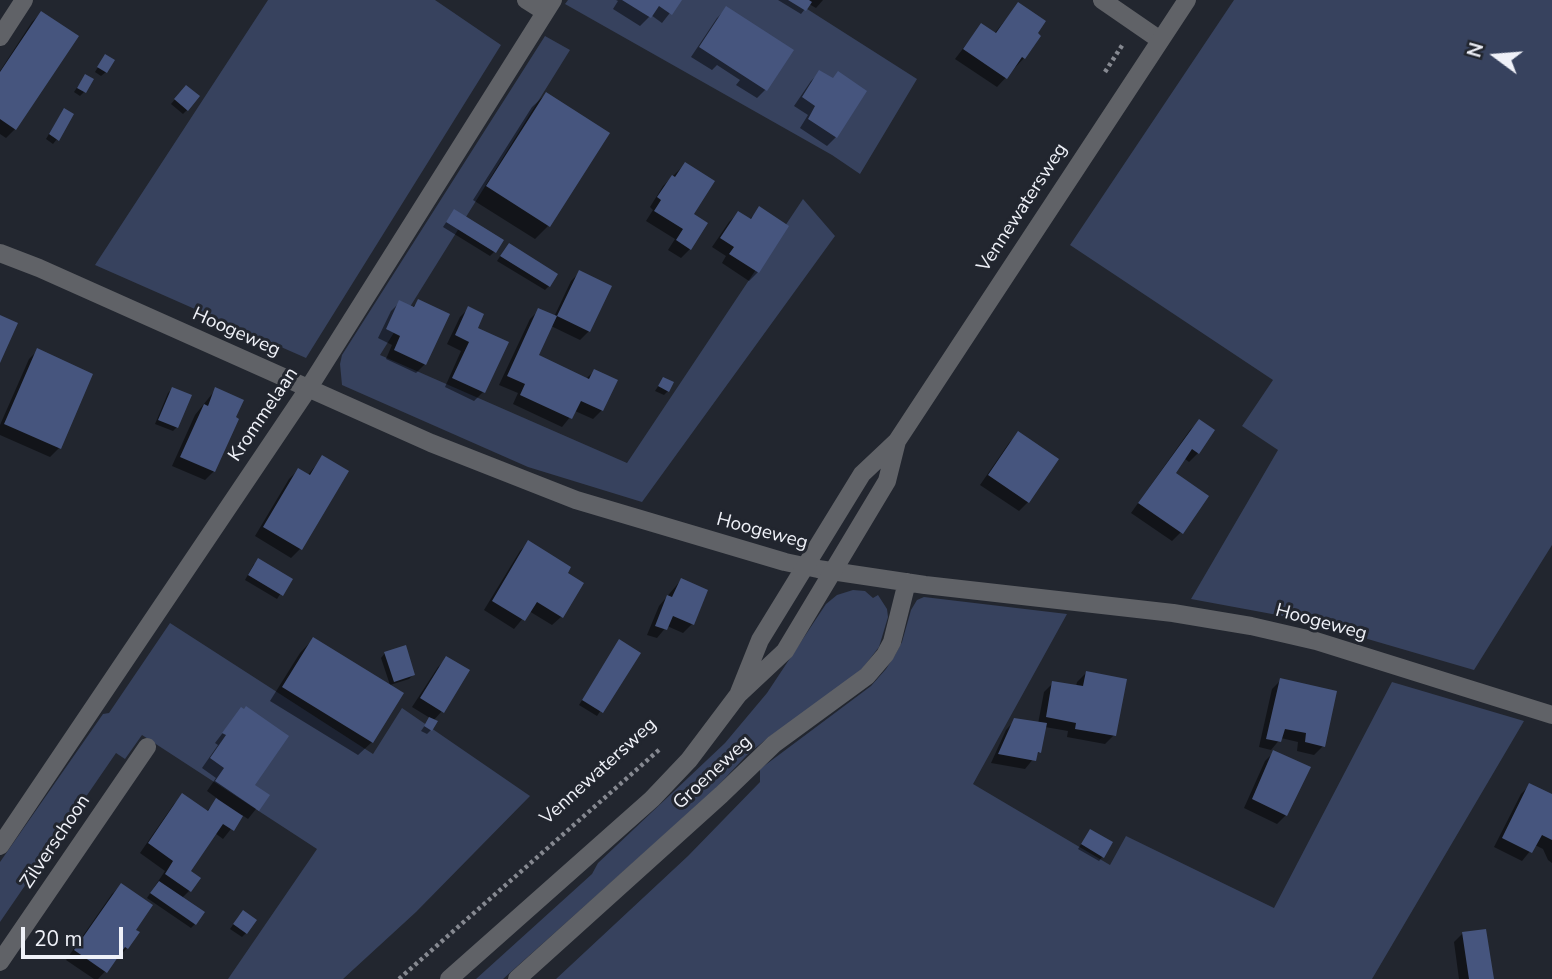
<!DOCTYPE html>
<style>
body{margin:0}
#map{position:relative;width:1552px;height:979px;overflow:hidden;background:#22262f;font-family:"Nunito Sans",sans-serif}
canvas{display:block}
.north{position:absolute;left:1461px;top:21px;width:70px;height:70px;-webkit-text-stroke:5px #22262f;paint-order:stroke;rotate:286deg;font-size:19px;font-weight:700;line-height:28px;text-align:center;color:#eff1f8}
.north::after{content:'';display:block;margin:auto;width:24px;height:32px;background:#eff1f8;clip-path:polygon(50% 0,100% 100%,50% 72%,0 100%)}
.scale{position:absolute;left:21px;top:927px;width:102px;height:32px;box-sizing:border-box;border:4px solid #eff1f8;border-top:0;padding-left:9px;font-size:21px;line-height:24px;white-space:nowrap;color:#eff1f8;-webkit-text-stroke:5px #22262f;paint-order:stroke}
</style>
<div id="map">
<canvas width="1552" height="979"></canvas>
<div class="north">N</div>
<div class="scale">20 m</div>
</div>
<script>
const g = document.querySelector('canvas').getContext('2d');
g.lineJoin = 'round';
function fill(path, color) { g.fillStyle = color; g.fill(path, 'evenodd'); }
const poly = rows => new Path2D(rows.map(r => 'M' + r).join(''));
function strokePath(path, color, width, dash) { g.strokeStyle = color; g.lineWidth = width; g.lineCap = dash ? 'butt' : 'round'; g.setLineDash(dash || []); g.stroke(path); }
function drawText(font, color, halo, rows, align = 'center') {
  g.font = font + ' "Nunito Sans",sans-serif'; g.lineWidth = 6; g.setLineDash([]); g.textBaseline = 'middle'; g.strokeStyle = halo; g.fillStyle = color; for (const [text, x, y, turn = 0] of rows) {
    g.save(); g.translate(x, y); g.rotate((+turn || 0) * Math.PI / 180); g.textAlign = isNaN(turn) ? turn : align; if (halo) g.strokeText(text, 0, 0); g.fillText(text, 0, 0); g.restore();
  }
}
fill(poly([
 [268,0,435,0,501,45,306,358,95,265],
 [568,0,793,0,917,79,860,174,832,155,565,4],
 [1234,0,1552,0,1552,545,1474,670,1299,619,1191,599,1278,450,1242,426,1273,380,1070,245],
 [545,36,570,50,380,355,627,463,803,199,835,236,642,502,528,467,342,385,340,364,342,355],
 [853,590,865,591,873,598,878,595,887,609,888,617,879,647,862,669,829,696,769,737,747,755,711,793,503,979,476,979,592,874,598,863,725,743,767,693,826,604,837,595],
 [924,597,1067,614,973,784,1110,865,1126,836,1274,908,1392,682,1524,721,1372,979,556,979,688,856,760,782,760,769,871,686,886,669,895,655,902,642,911,610,917,600],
 [170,623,373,754,402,708,530,796,416,912,343,979,228,979,317,849,142,735,125,759,116,753,0,922,0,862,103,714,109,713]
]), '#37425e');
fill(poly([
 [616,0,680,0,662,23,651,15,640,26,613,9,618,1],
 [778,0,823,0,816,8,809,4,801,14],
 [1018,4,1024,58,997,87,955,59,981,25,994,34],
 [726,9,766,89,757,98,736,85,740,80,717,65,712,70,691,57,717,18],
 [41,13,15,129,6,138,0,134,0,71,32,22],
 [105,56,106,72,101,76,95,72],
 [820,72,836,137,827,146,800,128,808,115,794,106,811,81],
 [85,76,84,92,80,96,74,92],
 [182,91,187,110,183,114,171,104],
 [546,94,548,226,535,239,473,200,532,107],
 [61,114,57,139,53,144,46,139],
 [685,164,692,214,690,249,681,258,668,250,675,239,646,221,653,210,650,207,663,186],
 [760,209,758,272,749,281,722,263,726,256,712,247,729,222,738,213,749,220],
 [451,215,501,240,494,252,490,256,443,227],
 [505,249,556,274,549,286,545,290,497,261],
 [580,272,610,287,589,331,580,340,551,326,537,356,586,379,594,371,602,410,593,419,575,411,562,427,513,404,518,393,499,385,530,319,539,310,554,317,571,281],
 [418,301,425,364,416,373,386,359,392,345,378,338,391,311,400,302,412,308],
 [469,308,476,328,483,392,474,401,445,387,461,351,447,344,460,317],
 [38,350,59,448,50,457,0,435,0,425,29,359],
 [663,379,668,391,664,395,655,391],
 [172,389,177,427,173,431,155,424,168,393],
 [216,389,234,418,214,471,205,480,172,466,195,415],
 [1199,421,1198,453,1189,462,1184,458,1174,474,1181,532,1172,541,1131,513,1190,430],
 [1018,434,1028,502,1019,511,980,485,1009,443],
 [323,457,300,549,291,558,255,536,289,479,298,470,307,476],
 [528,543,566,574,561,617,552,625,529,611,514,629,484,610,520,551],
 [254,564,290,579,277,599,245,580],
 [681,580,692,624,683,633,667,626,657,638,647,635,659,606],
 [313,639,372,742,358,755,270,701,300,653],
 [616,646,639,653,597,716,579,705],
 [385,653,413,675,409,679,390,685,381,658],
 [447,658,442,711,433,721,431,730,427,734,421,731,430,718,412,707,438,667],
 [1086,673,1114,735,1105,744,1067,737,1068,731,1045,727,1039,752,1025,769,991,763,1006,730,1015,720,1038,724,1044,692,1053,683,1076,687,1077,682],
 [1281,680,1323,746,1314,755,1297,751,1298,742,1281,738,1271,750,1259,747,1272,689],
 [241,709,252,785,267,795,248,819,242,815,223,839,215,833,188,871,189,891,182,898,195,924,191,928,147,898,165,871,140,853,174,804,183,795,206,812,218,799,207,791,216,778,202,768,218,745,215,743],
 [1274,752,1286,815,1277,824,1244,808,1265,761],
 [1530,785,1552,796,1552,863,1548,860,1543,849,1535,845,1522,861,1494,847,1521,794],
 [1090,831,1103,856,1099,861,1078,849],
 [121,885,134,930,127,948,98,979,94,979,66,960,112,894],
 [239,916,246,933,242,937,230,929],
 [1463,933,1492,979,1459,979,1454,942]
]), '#0007');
fill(poly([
 [622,0,682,0,672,15,659,6,651,18],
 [788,0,809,0,812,2,806,11],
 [1018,2,1046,21,1038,33,1041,36,1025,59,1022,57,1007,79,963,49,981,23,996,33],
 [726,6,794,50,767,91,699,47],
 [41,11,79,36,16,130,0,119,0,72],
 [105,54,115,60,107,73,97,67],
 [819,70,833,78,838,71,867,91,837,138,808,119,815,106,802,97],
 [85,74,94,79,86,93,77,88],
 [186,85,200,96,188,111,174,99],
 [546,92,610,133,550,227,486,186],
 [64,108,74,114,59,141,49,134],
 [685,162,715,181,694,214,708,223,691,250,676,240,683,229,654,211,661,200,657,197,672,175,675,177],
 [759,206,789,226,759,273,729,254,734,247,720,238,738,211,751,219],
 [454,209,504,240,496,253,446,222],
 [509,243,558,274,550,287,500,256],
 [579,270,612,286,590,332,557,316],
 [418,299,450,314,426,365,394,350,400,336,386,329,399,300,414,307],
 [468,306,484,314,478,328,509,342,485,393,452,378,469,342,455,335],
 [538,308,557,316,539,355,589,379,594,369,618,380,603,411,581,401,572,419,520,395,525,384,507,376],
 [0,315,18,323,0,363],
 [37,348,93,374,61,449,4,424],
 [663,377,674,382,669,392,658,386],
 [172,387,192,395,178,428,158,420],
 [215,387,244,400,236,417,239,419,215,472,180,457,204,404,208,406],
 [1199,419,1215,430,1199,454,1192,449,1176,473,1209,496,1183,534,1138,503],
 [1018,431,1059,459,1029,503,988,475],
 [322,455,349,471,302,550,263,527,298,468,310,475],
 [528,540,571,567,568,573,584,583,563,618,537,602,525,621,492,601],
 [258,558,293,579,283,596,248,575],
 [681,578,708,590,694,625,673,616,667,630,655,626,667,595,672,597],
 [313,637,404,693,373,743,282,687],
 [619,639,641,653,603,713,582,700],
 [406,645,415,675,394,682,384,652],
 [446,656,470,670,444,713,420,698],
 [1086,671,1127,679,1116,736,1075,729,1076,723,1046,717,1052,681,1083,686],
 [1280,678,1337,691,1325,747,1305,742,1306,733,1285,729,1281,742,1266,739],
 [246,706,289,736,255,785,270,795,259,811,215,781,224,768,210,758,226,735,222,733,241,707,244,709],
 [429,717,438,721,432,731,424,726],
 [1014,718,1047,723,1041,753,1038,752,1036,761,998,754],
 [1273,750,1311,767,1287,816,1252,799],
 [1529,783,1552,794,1552,840,1542,835,1532,853,1502,838],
 [182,793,208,811,216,798,243,816,234,831,223,824,191,871,201,878,191,892,165,874,173,861,148,843],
 [1090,829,1113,842,1104,858,1081,844],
 [159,881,205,912,196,925,150,893],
 [121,883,153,905,136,930,140,932,128,949,125,947,107,973,74,950],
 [243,910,257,920,247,934,233,924],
 [1486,929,1494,979,1469,979,1462,932]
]), '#46557e');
strokePath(poly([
 [1105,72,1123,44],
 [399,979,660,749]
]), '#868991', 4.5, [3.5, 3.5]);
strokePath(poly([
 [526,0,545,12],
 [1102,0,1160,40],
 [0,37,24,0],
 [0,253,39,268,431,443,576,500,785,562,818,569,925,585,1173,613,1251,626,1316,641,1552,715],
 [0,846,308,389,553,0],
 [0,962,147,747],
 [517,979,721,795,774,744,867,676,885,655,892,642,907,582]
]), '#606267', 18);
strokePath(poly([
 [738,695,760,640,862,474,897,441,1187,0],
 [449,979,652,799,689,760,738,695,785,651,887,481,897,441]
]), '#606267', 18);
drawText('19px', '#eff1f8', '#22262f', [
 ["Vennewatersweg",1023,208,-57],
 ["Hoogeweg",236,333,24],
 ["Krommelaan",264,415,-56],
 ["Hoogeweg",762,532,15],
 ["Hoogeweg",1321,623,15],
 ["Vennewatersweg",599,772,-42],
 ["Groeneweg",713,773,-43],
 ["Zilverschoon",56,842,-56]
]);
</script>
